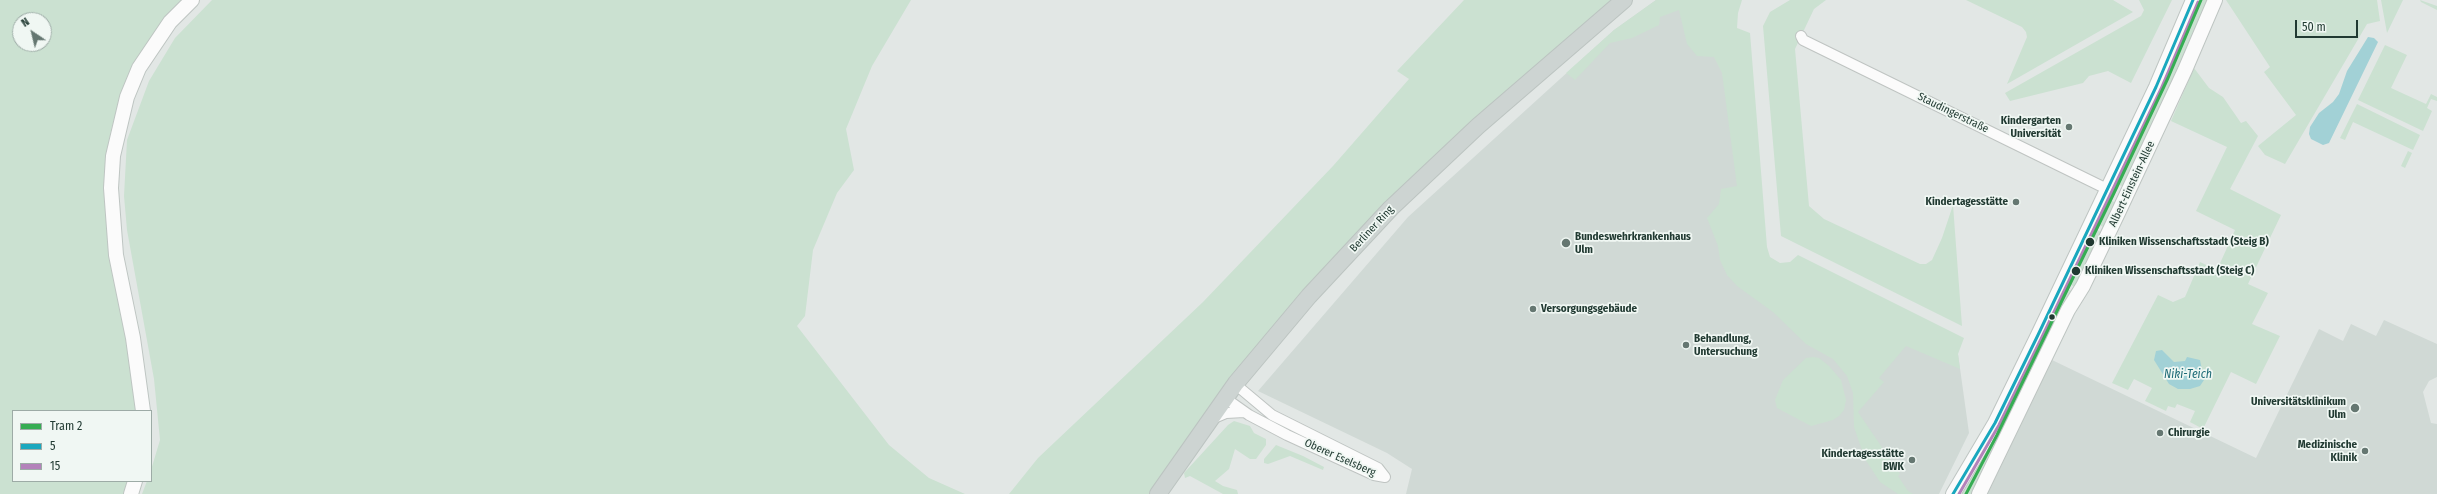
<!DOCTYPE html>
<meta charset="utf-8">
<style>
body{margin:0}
#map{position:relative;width:2437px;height:494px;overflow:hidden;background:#e2e7e5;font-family:"Fira Sans Condensed",sans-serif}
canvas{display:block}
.legend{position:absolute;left:12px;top:410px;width:140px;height:72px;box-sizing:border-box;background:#f0f7f3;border:1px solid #9daba6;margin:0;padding:5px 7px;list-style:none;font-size:12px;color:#213a32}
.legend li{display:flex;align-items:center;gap:8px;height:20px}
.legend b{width:20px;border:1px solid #9daba6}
.north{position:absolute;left:12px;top:12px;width:40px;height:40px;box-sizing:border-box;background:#f0f7f3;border:1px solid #9daba6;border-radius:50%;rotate:325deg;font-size:11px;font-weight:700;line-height:16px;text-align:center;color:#213a32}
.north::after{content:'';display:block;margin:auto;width:14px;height:18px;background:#657771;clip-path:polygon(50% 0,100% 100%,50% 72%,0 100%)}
.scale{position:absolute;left:2295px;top:20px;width:63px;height:18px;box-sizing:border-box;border:2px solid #213a32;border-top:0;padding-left:5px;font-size:12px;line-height:14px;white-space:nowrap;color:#213a32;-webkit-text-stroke:3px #f0f7f3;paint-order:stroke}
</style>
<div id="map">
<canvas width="2437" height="494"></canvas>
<ul class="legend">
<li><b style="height:5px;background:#36ad53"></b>Tram 2</li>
<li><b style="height:5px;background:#1aa8be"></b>5</li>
<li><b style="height:5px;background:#b382ba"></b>15</li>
</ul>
<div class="north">N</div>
<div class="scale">50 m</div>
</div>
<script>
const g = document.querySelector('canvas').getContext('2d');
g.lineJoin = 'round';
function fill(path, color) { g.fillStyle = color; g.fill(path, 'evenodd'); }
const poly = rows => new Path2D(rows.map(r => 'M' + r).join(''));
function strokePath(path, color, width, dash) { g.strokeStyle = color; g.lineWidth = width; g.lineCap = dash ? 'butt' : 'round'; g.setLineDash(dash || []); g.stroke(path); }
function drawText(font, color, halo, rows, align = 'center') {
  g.font = font + ' "Fira Sans Condensed",sans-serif'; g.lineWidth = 3.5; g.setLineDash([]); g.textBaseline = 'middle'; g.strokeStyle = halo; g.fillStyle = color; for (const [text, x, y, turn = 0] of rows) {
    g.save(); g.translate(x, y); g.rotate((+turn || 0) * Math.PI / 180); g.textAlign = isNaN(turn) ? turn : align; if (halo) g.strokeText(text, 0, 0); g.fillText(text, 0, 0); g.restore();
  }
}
fill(poly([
 [1656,0,1695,0,1736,64,1749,269,1958,354,1969,433,1939,494,1406,494,1412,469,1387,453,1258,391,1408,217,1614,30],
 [2384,320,2437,344,2437,377,2429,381,2423,392,2431,423,2437,424,2437,494,1986,494,2052,360,2256,458,2319,329,2343,341,2351,324,2376,336]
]), '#d0d9d5');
fill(poly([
 [0,0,184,0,122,96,112,126,106,156,139,411,13,411,13,481,131,481,127,494,0,494],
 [20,20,44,20,44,44,20,44],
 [212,0,911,0,872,66,846,129,854,170,837,193,813,250,805,316,797,326,889,445,929,478,965,494,142,494,147,481,151,481,151,470,160,440,154,379,127,230,124,196,127,140,149,81,175,38],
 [1464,0,1615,0,1389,203,1304,289,1217,397,1149,494,1009,494,1038,458,1203,302,1333,166,1409,79,1397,71],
 [1656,0,1742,0,1738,13,1737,28,1750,33,1767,247,1770,257,1780,263,1790,262,1798,255,1964,338,1958,354,1960,369,1906,346,1879,378,1884,382,1858,412,1900,474,1898,476,1908,491,1913,494,1898,494,1880,482,1865,459,1854,427,1853,393,1847,376,1833,359,1806,344,1773,312,1737,286,1727,275,1720,260,1718,246,1707,218,1719,204,1721,189,1737,186,1722,73,1714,57,1697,56,1687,44,1679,10,1660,17,1659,25,1632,38,1610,43,1575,80,1566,73,1614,30],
 [1790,0,1826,0,1814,9,1795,49,1809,206,1824,219,1920,264,1926,264,1932,260,1942,238,1953,205,1962,326,1781,236,1763,26,1770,12],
 [1966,0,2113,0,2133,12,2007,84,2027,37,2026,32,2022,27],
 [2139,0,2172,0,2131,83,2108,71,2089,76,2083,83,2010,101,2005,93,2141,16,2144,10],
 [2195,0,2211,0,2124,187,2117,184],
 [2226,0,2377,0,2380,21,2367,24,2285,164,2265,155,2258,146,2296,115,2264,72,2270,67],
 [2381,0,2403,0,2387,33],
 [2420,0,2437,6,2437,10,2421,2],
 [2385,45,2407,55,2391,88,2426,104,2431,94,2437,97,2437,101,2431,99,2427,108,2432,111,2423,131,2358,100],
 [2194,68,2209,88,2223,97,2241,123,2246,121,2258,136,2230,189,2281,215,2248,284,2268,293,2252,324,2280,336,2256,384,2231,372,2203,429,2190,422,2195,411,2177,404,2175,408,2168,406,2166,411,2145,401,2152,388,2134,379,2128,390,2112,383,2158,295,2173,302,2185,297,2200,262,2217,270,2235,230,2196,211,2227,147,2171,121],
 [2357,104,2420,135,2413,150,2353,122,2345,140,2340,138],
 [2408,151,2412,153,2405,168,2401,166],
 [2108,199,2116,203,2107,229,2094,222],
 [2095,229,2101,232,2075,287,2069,284],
 [2063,287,2076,293,2037,369,2026,364],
 [1813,357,1819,358,1829,366,1841,380,1846,400,1844,410,1839,416,1833,420,1811,426,1777,408,1775,400,1783,380,1806,358],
 [2023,370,2034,375,1976,494,1960,494],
 [1234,421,1250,426,1254,433,1266,439,1266,445,1256,459,1250,459,1235,449,1229,469,1215,481,1223,486,1237,490,1238,494,1223,494,1190,476,1185,478,1184,473,1228,425],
 [1276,445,1303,456,1324,467,1323,470,1290,456,1268,464,1264,463,1264,459]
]), '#cbe1d1');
fill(poly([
 [2368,37,2374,38,2378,42,2329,143,2323,145,2311,139,2309,134,2310,127,2319,113,2333,102,2339,94,2347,71],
 [2162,350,2174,362,2185,361,2187,357,2200,360,2204,380,2200,386,2190,389,2178,389,2169,384,2154,360,2156,351]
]), '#a2d1d6');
const street = poly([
 [1801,36,1803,40,2107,189],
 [1235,384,1272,415,1378,468,1385,477],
 [1225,398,1249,415,1287,435,1374,475,1385,477],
 [1212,419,1226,413,1244,412]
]);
const secondary = poly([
 [143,411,133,338,116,255,111,188,113,156,127,97,139,68,170,22,192,0],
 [131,494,135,481],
 [1953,494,1995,423,2038,335,2156,87,2193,0],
 [1979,494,2068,310,2083,286,2118,213,2185,70,2215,0]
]);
const primary = poly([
 [1158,494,1236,383,1309,296,1391,208,1478,126,1624,0]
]);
strokePath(street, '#bfc4c2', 12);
strokePath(secondary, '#bec5c2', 16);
strokePath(primary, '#bcc4c1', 18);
strokePath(street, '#fbfbfb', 10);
strokePath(secondary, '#fbfbfb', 14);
strokePath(primary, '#cdd4d2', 16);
strokePath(poly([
 [1953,494,1995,423,2038,335,2156,87,2193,0]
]), '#1aa8be', 3);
strokePath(poly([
 [1959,494,1999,425,2042,337,2161,89,2198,2]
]), '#b382ba', 3);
strokePath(poly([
 [1966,494,1997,435,2114,193,2168,78,2201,0]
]), '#36ad53', 3);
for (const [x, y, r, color] of [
 [2069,127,4,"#657771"],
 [2016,202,4,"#657771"],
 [2090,242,5,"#213a32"],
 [1566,243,5,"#657771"],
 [2076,271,5,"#213a32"],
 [1533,309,4,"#657771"],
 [2052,317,3.5,"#213a32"],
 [1686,345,4,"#657771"],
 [2355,408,5,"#657771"],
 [2160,433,4,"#657771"],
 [2365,451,4,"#657771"],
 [1912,460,4,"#657771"]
]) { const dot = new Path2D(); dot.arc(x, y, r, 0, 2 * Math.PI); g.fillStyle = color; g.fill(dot); strokePath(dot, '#f0f7f3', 1.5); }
drawText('11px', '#213a32', '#f0f7f3', [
 ["Staudingerstraße",1953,113,26],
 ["Albert-Einstein-Allee",2132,184,-65],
 ["Berliner Ring",1372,229,-47],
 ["Oberer Eselsberg",1340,458,24]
]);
drawText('bold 11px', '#213a32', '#f0f7f3', [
 ["Kindergarten",2061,121],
 ["Universität",2061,134],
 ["Kindertagesstätte",2008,202],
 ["Bundeswehrkrankenhaus",1575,237,"left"],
 ["Ulm",1575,250,"left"],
 ["Versorgungsgebäude",1541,309,"left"],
 ["Behandlung,",1694,339,"left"],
 ["Untersuchung",1694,352,"left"],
 ["Universitätsklinikum",2346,402],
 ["Ulm",2346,415],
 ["Chirurgie",2168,433,"left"],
 ["Medizinische",2357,445],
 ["Klinik",2357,458],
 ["Kindertagesstätte",1904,454],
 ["BWK",1904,467]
], 'right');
drawText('bold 11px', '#213a32', '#f0f7f3', [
 ["Kliniken Wissenschaftsstadt (Steig B)",2099,242],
 ["Kliniken Wissenschaftsstadt (Steig C)",2085,271]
], 'left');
drawText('italic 12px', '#1c6a75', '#f0f7f3', [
 ["Niki-Teich",2188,375]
]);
</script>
